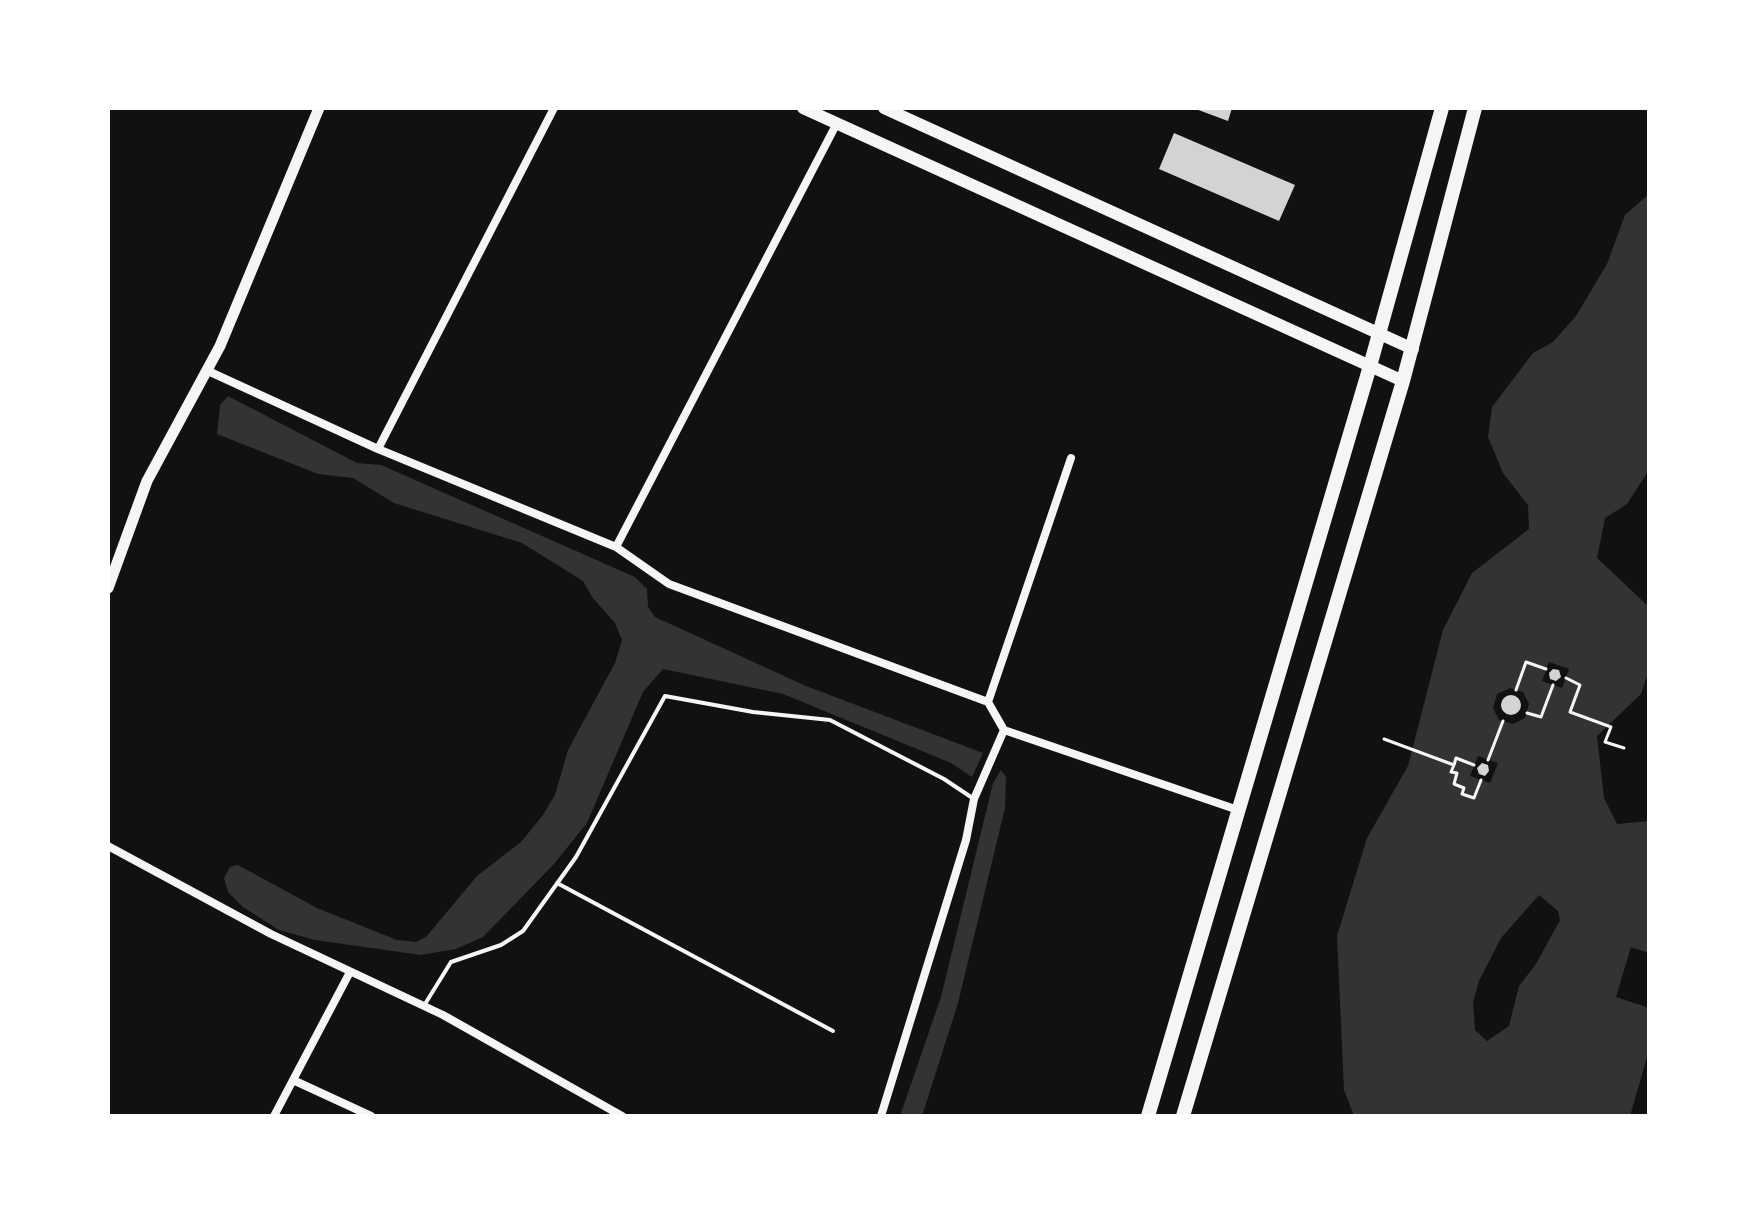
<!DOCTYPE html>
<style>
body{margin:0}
#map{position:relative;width:1757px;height:1224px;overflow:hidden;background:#111;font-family:Quicksand,sans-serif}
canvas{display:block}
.frame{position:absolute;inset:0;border:110px solid #fff;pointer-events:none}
</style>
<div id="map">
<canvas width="1757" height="1224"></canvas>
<div class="frame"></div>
</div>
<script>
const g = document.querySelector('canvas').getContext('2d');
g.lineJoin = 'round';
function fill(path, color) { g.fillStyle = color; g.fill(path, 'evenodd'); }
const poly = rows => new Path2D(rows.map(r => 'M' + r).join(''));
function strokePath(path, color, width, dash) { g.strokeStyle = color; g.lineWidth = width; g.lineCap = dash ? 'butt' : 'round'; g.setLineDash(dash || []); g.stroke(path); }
fill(poly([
 [1649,194,1649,470,1627,504,1605,518,1597,558,1649,607,1649,670,1641,694,1597,736,1604,798,1617,824,1649,821,1649,953,1631,947,1616,997,1649,1008,1649,1050,1630,1116,1354,1116,1344,1090,1337,936,1367,838,1408,766,1443,630,1472,573,1529,529,1528,505,1503,473,1488,437,1492,407,1533,353,1553,342,1576,316,1607,264,1625,215],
 [1549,662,1569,669,1562,688,1542,681],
 [1510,688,1523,692,1529,704,1525,718,1513,724,1499,720,1493,708,1497,694],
 [1478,756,1498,763,1490,783,1470,776],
 [1539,895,1558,911,1560,920,1536,964,1519,986,1509,1026,1487,1041,1475,1030,1473,1002,1479,981,1501,938],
 [228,396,357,463,381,465,635,577,647,589,648,607,655,617,806,686,983,753,972,777,951,763,783,694,663,669,643,692,587,823,554,864,483,937,456,949,421,955,315,940,279,930,243,907,228,892,224,878,230,867,238,865,317,908,397,940,416,942,426,937,477,876,521,842,543,815,555,795,568,750,615,663,622,640,615,623,592,597,583,581,522,543,394,503,353,478,318,474,217,434,220,405],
 [1001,770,1006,777,1005,808,958,1003,922,1116,900,1116,941,997,993,783]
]), '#333');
fill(poly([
 [1193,108,1232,108,1228,121],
 [1174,133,1295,185,1279,221,1159,169],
 [1553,669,1559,670,1561,677,1556,681,1550,679,1549,673],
 '1501 705a10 10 0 1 1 20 0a10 10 0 1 1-20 0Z',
 [1482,763,1488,765,1489,771,1485,776,1479,774,1477,768]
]), '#d3d3d3');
strokePath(poly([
 [1566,678,1580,685,1570,712,1611,727,1605,742,1624,748],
 [1516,690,1526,662,1546,669],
 [1527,713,1541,717,1553,685],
 [1384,739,1454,765,1456,758,1474,765],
 [1488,760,1503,721],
 [1454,765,1451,772,1457,773,1454,784,1464,788,1462,794,1474,798,1481,780]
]), '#f5f5f5', 3);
strokePath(poly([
 [557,883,833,1031],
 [425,1004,451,962,501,945,523,931,576,857,665,696,753,712,830,720,944,779,974,799]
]), '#f5f5f5', 4);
strokePath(poly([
 [208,371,378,449,616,547,669,584,988,702,1004,730,1238,810],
 [378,449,554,108],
 [616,547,837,123],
 [988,702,1071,458],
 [108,846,271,934,443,1015,622,1116],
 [293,1080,371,1116],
 [274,1116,350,972],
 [881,1116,966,840,974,799,1004,730]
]), '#f5f5f5', 8);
strokePath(poly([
 [108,588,147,481,220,346,319,108]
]), '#f5f5f5', 11);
strokePath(poly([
 [803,108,1403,381],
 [884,108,1413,349]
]), '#f5f5f5', 12);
strokePath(poly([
 [1148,1116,1370,366,1442,108],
 [1183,1116,1403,381,1475,108]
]), '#f5f5f5', 14);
</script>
